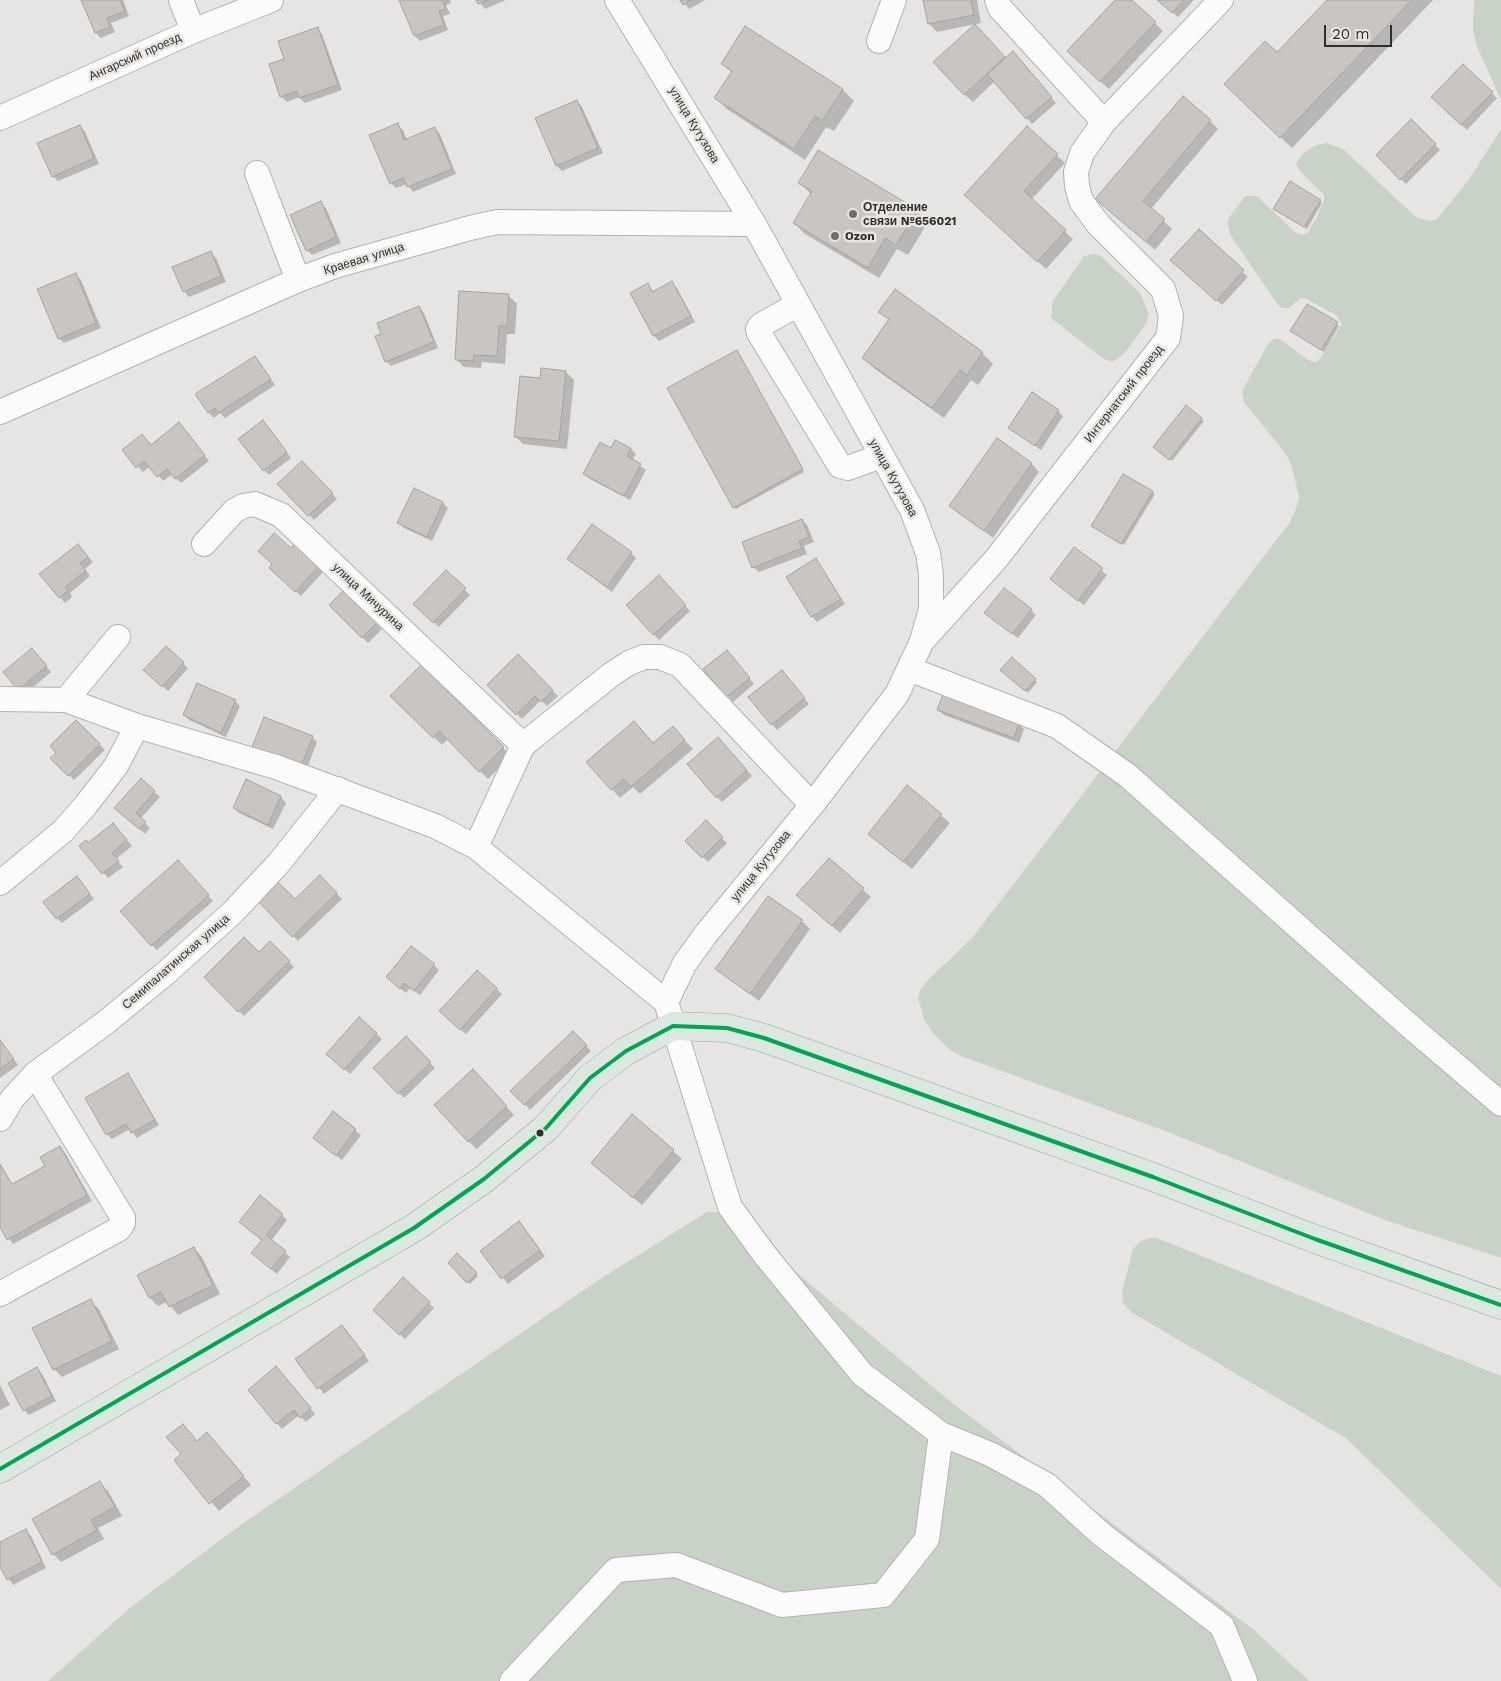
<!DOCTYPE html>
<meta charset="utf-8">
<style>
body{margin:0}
#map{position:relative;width:1501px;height:1681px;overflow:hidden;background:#e7e5e3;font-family:"Work Sans",sans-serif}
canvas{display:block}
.scale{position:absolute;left:1324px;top:25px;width:68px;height:22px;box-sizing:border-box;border:2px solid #312f2e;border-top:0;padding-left:6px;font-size:15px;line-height:18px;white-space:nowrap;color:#312f2e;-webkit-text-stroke:4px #e9e5e1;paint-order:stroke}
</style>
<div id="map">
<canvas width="1501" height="1681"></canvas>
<div class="scale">20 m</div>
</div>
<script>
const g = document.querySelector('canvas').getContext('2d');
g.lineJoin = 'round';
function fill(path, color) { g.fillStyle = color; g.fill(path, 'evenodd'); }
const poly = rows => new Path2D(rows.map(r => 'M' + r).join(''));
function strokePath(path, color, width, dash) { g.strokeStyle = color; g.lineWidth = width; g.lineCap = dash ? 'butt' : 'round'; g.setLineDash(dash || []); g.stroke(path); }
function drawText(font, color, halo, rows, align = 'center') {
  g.font = font + ' "Work Sans",sans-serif'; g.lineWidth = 5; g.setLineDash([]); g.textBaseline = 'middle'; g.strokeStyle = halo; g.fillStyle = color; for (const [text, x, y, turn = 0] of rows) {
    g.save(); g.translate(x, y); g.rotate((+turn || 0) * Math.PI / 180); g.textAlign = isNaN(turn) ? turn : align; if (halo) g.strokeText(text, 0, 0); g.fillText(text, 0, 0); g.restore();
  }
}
fill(poly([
 [1474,0,1501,0,1501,100,1477,47,1473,28],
 [1501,129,1501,1258,1385,1220,1168,1132,961,1056,949,1049,932,1032,924,1019,918,998,920,990,927,981,972,938,1053,833,1290,522,1296,509,1299,497,1292,467,1286,454,1244,402,1242,391,1268,344,1274,339,1280,339,1308,360,1315,362,1319,360,1342,324,1336,315,1305,298,1299,299,1289,308,1283,308,1278,305,1231,236,1228,226,1228,219,1245,196,1253,196,1258,197,1296,233,1302,235,1307,233,1317,217,1324,200,1324,195,1299,170,1296,164,1302,154,1316,145,1327,143,1343,149,1417,218,1431,221,1437,219,1468,181],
 [1093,254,1101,256,1140,293,1149,314,1146,324,1124,354,1112,362,1102,358,1051,318,1053,301,1084,256],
 [707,1212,719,1212,732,1216,811,1285,951,1402,1254,1630,1309,1681,48,1681,131,1607,242,1524,597,1281],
 [1154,1237,1501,1376,1501,1589,1347,1439,1131,1312,1123,1303,1122,1292,1133,1249,1141,1241]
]), '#c8d2c7');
fill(poly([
 [82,0,123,0,129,16,111,23,115,32,101,38,96,33],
 [401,0,450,0,451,3,446,5,450,14,443,16,448,30,420,41,415,36],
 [478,0,506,0,485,9],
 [682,0,705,0,689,9],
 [924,0,977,0,981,23,937,32,929,24],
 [1117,0,1131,0,1163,31,1109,89,1077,60],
 [1159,0,1194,0,1178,17],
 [1329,0,1433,0,1292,148,1237,95],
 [745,28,843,90,854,101,834,131,826,127,805,160,727,109,716,98,732,73,722,63],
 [317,29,322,34,342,90,305,103,299,97,287,102,281,96,286,59],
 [983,34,1006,59,1018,58,1056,103,1032,124,995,81,973,102,964,94],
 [1463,66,1497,98,1467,130,1433,97],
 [577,101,582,107,603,153,562,171,557,166,536,119],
 [1210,121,1218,129,1151,209,1172,229,1155,250,1096,199],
 [1411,121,1440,150,1406,184,1377,155],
 [397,125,403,130,407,140,434,129,440,134,456,174,413,192,407,184,396,188,391,183],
 [80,126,85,132,99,164,58,181,53,176],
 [1027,128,1065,163,1031,200,1073,239,1046,269,974,203],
 [800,183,917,211,928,222,908,255,897,249,879,278,805,234,794,223,811,194],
 [1320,201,1322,203,1307,229,1277,211],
 [320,203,326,208,341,243,312,255,307,250],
 [1199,231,1248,277,1222,305,1177,265],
 [211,253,216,258,226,282,189,297,184,291],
 [76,275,81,280,101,328,64,343,59,338],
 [672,283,677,288,695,322,659,341,654,336,631,294,647,285,654,292],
 [509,296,517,304,515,334,507,334,505,364,482,362,481,368,464,367,456,359],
 [1307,305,1339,326,1324,352,1292,331],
 [419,307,424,313,438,348,391,366,386,361],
 [880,311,982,353,993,364,978,385,971,380,944,418,875,369,864,358,890,321],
 [739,354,804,472,736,509,734,507],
 [255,357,275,385,225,418,220,413,214,418,208,412],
 [566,372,574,380,567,449,523,444,515,436,541,380],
 [1058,411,1063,416,1041,450,1010,428],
 [1202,419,1204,421,1172,461,1157,450],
 [268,427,291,458,269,475,264,470],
 [184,429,209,461,181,483,172,474,163,481,150,466,143,472,124,450,142,435,152,446],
 [616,441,631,449,636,454,632,460,646,470,630,500,590,479,584,474,611,450],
 [302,462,337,499,314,520,279,484],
 [1031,463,1039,472,993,538,951,506],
 [414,490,443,503,448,508,432,541,404,528,399,523],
 [1153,492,1155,494,1124,545,1095,528],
 [802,520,807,525,814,542,804,546,807,554,759,572,753,567],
 [295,544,324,571,301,596,276,573],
 [78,545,93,562,85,569,90,576,70,593,72,597,65,603,41,574],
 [1075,549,1107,575,1084,605,1057,584],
 [631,553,636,558,612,592,568,559],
 [816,559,845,604,817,622,812,616],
 [446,572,470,595,439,627,415,604],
 [664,582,690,611,659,640,628,605],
 [344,592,382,629,368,643,331,605],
 [1031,610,1036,615,1018,638,991,618],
 [166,647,188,668,168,691,150,675],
 [37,655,51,672,24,695,19,689],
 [518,656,558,696,547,706,541,700,522,719,488,685],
 [732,656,754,684,733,702,705,669],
 [1012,659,1037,682,1028,693,1002,669],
 [421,666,511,756,488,779,448,739,442,745,392,696],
 [787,677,809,704,777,730,772,724],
 [235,701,240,706,226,737,189,720,184,715],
 [938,710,1019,724,1024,729,1019,743,944,715],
 [76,722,105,750,74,780,52,758,58,753],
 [681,736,693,749,640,794,633,787,620,798,588,762],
 [312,737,317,742,306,771,259,752,254,747],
 [723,744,752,776,722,802,717,797],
 [141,780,160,797,140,819,150,828,145,834,121,813],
 [247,781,281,797,286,803,273,829,239,813,234,808],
 [907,787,950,823,912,869,878,842],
 [706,822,727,843,708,862,687,841],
 [118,830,132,846,116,859,123,867,108,878,81,846],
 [829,860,871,897,840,933,806,903],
 [183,867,213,901,157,950,152,945],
 [320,876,342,899,298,941,260,901,295,901],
 [82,883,94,899,62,923,57,918],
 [802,921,810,929,759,1001,717,969],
 [270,943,294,967,244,1016,205,977,259,954],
 [434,965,439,970,420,995,410,988,406,993,393,983],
 [477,971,502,994,466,1034,446,1017],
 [359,1018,382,1039,350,1074,333,1059],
 [573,1032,591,1051,530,1110,512,1091],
 [406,1038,435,1068,404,1098,375,1068],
 [0,1041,18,1065,0,1078],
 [128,1075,159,1125,137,1138,130,1129,112,1139,107,1134],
 [481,1079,514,1115,477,1149,468,1141],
 [333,1113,361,1135,342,1160,320,1143],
 [60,1147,65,1153,92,1201,13,1244,0,1225,0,1165,13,1185,46,1166],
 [673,1151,682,1159,642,1205,601,1171],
 [282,1215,287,1220,271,1241,290,1257,277,1274,258,1259,263,1241,240,1222],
 [524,1228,545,1256,508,1284,482,1251],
 [194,1248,202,1257,220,1294,178,1315,167,1302,158,1306,150,1298,139,1276],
 [457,1255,478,1276,470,1284,449,1263],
 [403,1279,434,1308,405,1339,374,1310],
 [90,1301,99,1309,119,1349,62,1377,54,1369],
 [342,1327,369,1361,324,1394,297,1360],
 [37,1369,42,1374,56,1401,29,1415,24,1410],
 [282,1373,315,1414,306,1422,299,1415,282,1429,249,1390],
 [0,1385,10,1405,0,1410],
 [207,1434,251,1485,219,1511,175,1460],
 [100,1483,108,1491,122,1516,98,1528,104,1539,61,1562,53,1554],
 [25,1531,31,1536,46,1568,13,1585,0,1564,0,1543]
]), '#0003');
const building = poly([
 [81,0,120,0,125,11,107,18,110,27,95,33,81,0],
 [399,0,442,0,446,9,439,11,444,25,414,36,399,0],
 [476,0,489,0,478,4,476,0],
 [680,0,691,0,683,5,680,0],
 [923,0,971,0,974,15,928,24,923,0],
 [1115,0,1132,0,1156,22,1100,82,1067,51,1115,0],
 [1157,0,1184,0,1172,13,1157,0],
 [1327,0,1412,0,1280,138,1224,84,1265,41,1277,52,1327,0],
 [975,24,1005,57,964,95,933,62,975,24],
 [745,26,843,89,822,121,815,116,794,149,714,98,732,71,721,64,745,26],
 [318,27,338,85,299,98,297,91,280,97,269,64,284,59,278,41,318,27],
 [1013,51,1052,97,1026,119,987,74,1013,51],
 [1463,64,1493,92,1461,125,1431,97,1463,64],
 [1183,96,1211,120,1143,201,1165,219,1146,242,1095,199,1183,96],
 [577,100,598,148,556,166,535,118,577,100],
 [1411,119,1436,144,1400,180,1376,155,1411,119],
 [398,123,404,140,435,127,452,169,407,187,403,178,390,184,369,135,398,123],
 [80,125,94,158,52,177,37,143,80,125],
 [1027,126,1058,154,1024,191,1066,230,1037,262,964,195,1027,126],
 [818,150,918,210,896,245,885,238,868,268,793,223,812,191,798,183,818,150],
 [1290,181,1321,200,1304,227,1273,209,1290,181],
 [321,201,336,237,306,251,290,215,321,201],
 [1199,229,1244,270,1216,301,1170,260,1199,229],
 [211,251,221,276,183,292,172,267,211,251],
 [76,273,96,323,58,339,37,289,76,273],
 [672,281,691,316,653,336,630,293,648,283,652,292,672,281],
 [895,289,983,352,967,375,960,370,932,408,862,358,889,319,878,312,895,289],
 [459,291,509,294,507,326,499,326,497,356,474,355,473,361,455,360,459,291],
 [1307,304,1338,322,1321,350,1290,331,1307,304],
 [419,306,434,342,385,362,375,336,381,334,377,323,419,306],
 [737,350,803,469,733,508,667,388,737,350],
 [255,356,271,379,218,413,215,408,208,413,195,394,255,356],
 [541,368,566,371,559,441,514,437,520,376,540,378,541,368],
 [1032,392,1059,410,1035,446,1008,428,1032,392],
 [1186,405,1202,418,1169,460,1153,447,1186,405],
 [263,420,287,452,263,471,238,439,263,420],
 [179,422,205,455,175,479,167,469,157,477,144,461,136,468,122,450,142,434,151,445,179,422],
 [997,438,1032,463,984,531,949,506,997,438],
 [615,440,631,448,627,456,641,464,624,496,583,474,600,442,611,448,615,440],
 [302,461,333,493,308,516,277,484,302,461],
 [1123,474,1153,491,1121,544,1091,526,1123,474],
 [414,488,443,502,427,537,397,523,414,488],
 [802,519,809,537,799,541,802,548,752,568,742,542,802,519],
 [592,524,632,552,607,587,567,559,592,524],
 [274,533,291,548,295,543,320,565,295,592,269,568,272,564,258,551,274,533],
 [78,544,88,557,80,563,86,571,65,587,68,591,59,598,39,574,78,544],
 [1074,547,1103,568,1078,601,1050,579,1074,547],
 [816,558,841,599,811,617,786,577,816,558],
 [446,570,466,588,433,623,413,604,446,570],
 [659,575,686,605,653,635,626,605,659,575],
 [1004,588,1032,609,1012,634,984,613,1004,588],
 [344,590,377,623,362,638,329,605,344,590],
 [166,646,184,662,162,687,143,670,166,646],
 [32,648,47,666,18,690,3,672,32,648],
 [727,650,750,678,726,697,703,669,727,650],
 [518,654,553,690,541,702,535,696,516,715,487,685,518,654],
 [1012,657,1036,679,1025,691,1000,670,1012,657],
 [421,665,504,747,479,772,439,731,433,738,390,696,421,665],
 [782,670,805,698,771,725,748,697,782,670],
 [197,683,236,700,221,733,183,715,197,683],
 [943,694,1019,723,1014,738,937,710,943,694],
 [264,717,313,736,301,766,252,747,264,717],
 [76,720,100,744,68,776,50,758,56,753,50,746,76,720],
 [634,721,653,743,673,726,685,740,631,787,624,779,611,790,586,762,634,721],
 [718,737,747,770,716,798,687,764,718,737],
 [141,778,155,791,136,813,146,822,139,829,114,808,141,778],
 [246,779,281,796,268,825,233,808,246,779],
 [907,785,942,814,903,862,868,834,907,785],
 [706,820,723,837,702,858,685,841,706,820],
 [113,823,127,840,112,853,119,861,102,874,79,846,86,840,88,843,113,823],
 [829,858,864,888,832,926,796,895,829,858],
 [178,860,209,895,151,946,120,911,178,860],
 [320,875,337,893,292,937,258,901,278,882,295,899,320,875],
 [77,876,90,894,56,919,43,902,77,876],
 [768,896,803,920,750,994,715,969,768,896],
 [244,937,259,952,270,941,290,961,238,1012,204,977,244,937],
 [411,946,435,964,414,991,404,983,400,989,386,977,411,946],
 [477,970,497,988,460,1030,439,1011,477,970],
 [359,1017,377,1033,344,1070,326,1054,359,1017],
 [573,1031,587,1045,524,1105,510,1091,573,1031],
 [406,1036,431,1062,398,1094,373,1068,406,1036],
 [0,1040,14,1059,0,1069,0,1040],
 [473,1069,507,1106,468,1142,434,1105,473,1069],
 [128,1073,155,1120,131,1133,126,1124,106,1135,85,1098,128,1073],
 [333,1111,356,1129,336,1156,313,1138,333,1111],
 [632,1114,674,1150,633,1198,591,1163,632,1114],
 [60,1146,87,1195,7,1240,0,1227,0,1164,12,1184,45,1166,40,1157,60,1146],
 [260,1195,283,1214,266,1235,286,1251,271,1269,251,1253,262,1240,239,1222,260,1195],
 [519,1221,540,1250,501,1279,480,1251,519,1221],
 [194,1247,213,1285,169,1307,161,1292,149,1298,137,1275,194,1247],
 [457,1253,477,1273,467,1283,448,1263,457,1253],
 [403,1277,430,1302,399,1335,373,1310,403,1277],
 [91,1299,112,1341,53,1370,32,1328,91,1299],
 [342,1325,365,1355,317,1389,295,1359,342,1325],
 [276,1366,311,1408,300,1418,294,1410,276,1424,248,1390,276,1366],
 [37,1367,52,1396,23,1411,8,1383,37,1367],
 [183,1424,197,1441,207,1432,244,1476,209,1504,174,1460,181,1454,166,1437,183,1424],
 [100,1481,115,1507,91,1520,97,1530,52,1555,32,1519,100,1481],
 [26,1529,42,1562,7,1580,0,1567,0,1542,26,1529]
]);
fill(building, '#cac5c0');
strokePath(building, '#a5a4a2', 1);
const minor = poly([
 [181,0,193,31],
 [617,0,754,224,912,510,928,553,931,575,931,609,922,641,897,694,812,805,706,934,685,963,666,1002,730,1207,765,1255,862,1374,941,1434,990,1454,1047,1485,1101,1534,1222,1626,1245,1681],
 [997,0,1000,8,1104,122],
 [879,41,894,0],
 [0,118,193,31,271,0],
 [257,173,298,280],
 [797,305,761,325,758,329,759,333,840,466,848,468,881,456],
 [0,412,298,280,335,266,470,228,497,222,754,224],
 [204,544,234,511,243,506,255,504,281,515,523,745],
 [925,638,996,559,1168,338,1171,316,1163,289,1098,224,1081,201,1077,186,1076,172,1082,153,1104,122,1221,0],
 [909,669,1057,726,1127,775,1404,1021,1501,1104],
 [0,699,66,700,137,726,276,767,435,826,476,847,666,1002],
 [66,700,118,637],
 [476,847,523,745,612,674,629,663,644,657,660,657,680,665,812,805],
 [0,883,63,831,85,806,116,766,137,726],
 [0,1119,12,1099,35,1074,105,1023,167,972,233,912,278,864,338,789],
 [0,1294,119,1229,123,1223,123,1218,35,1074],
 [512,1681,616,1570,676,1565,782,1605,883,1595,927,1539,941,1434]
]);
const major = poly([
 [0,1469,414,1228,484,1179,546,1128,590,1078,626,1051,673,1026,727,1028,764,1038,1153,1177,1315,1239,1501,1305]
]);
strokePath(minor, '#b4b2b1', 26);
strokePath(major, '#96a79c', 29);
strokePath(minor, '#fbfbfb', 24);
strokePath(major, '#dce7e0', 28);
strokePath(poly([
 [0,1469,414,1228,484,1179,546,1128,590,1078,626,1051,673,1026,727,1028,764,1038,1153,1177,1315,1239,1501,1305]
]), '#00a651', 4);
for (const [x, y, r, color] of [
 [853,214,5,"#716f6d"],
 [835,236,5,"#716f6d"],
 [540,1133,4.5,"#312f2e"]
]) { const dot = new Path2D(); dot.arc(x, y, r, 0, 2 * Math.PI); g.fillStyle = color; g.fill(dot); strokePath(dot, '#e9e5e1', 2); }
drawText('12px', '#312f2e', '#e9e5e1', [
 ["Ангарский проезд",135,57,-24],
 ["улица Кутузова",694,125,59],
 ["Краевая улица",364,259,-17],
 ["Интернатский проезд",1124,394,-52],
 ["улица Кутузова",893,478,61],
 ["улица Мичурина",368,597,43],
 ["улица Кутузова",761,866,-51],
 ["Семипалатинская улица",176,962,-41]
]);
drawText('bold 12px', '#312f2e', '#e9e5e1', [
 ["Отделение",863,207],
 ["связи №656021",863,221],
 ["Ozon",845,236]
], 'left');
</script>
